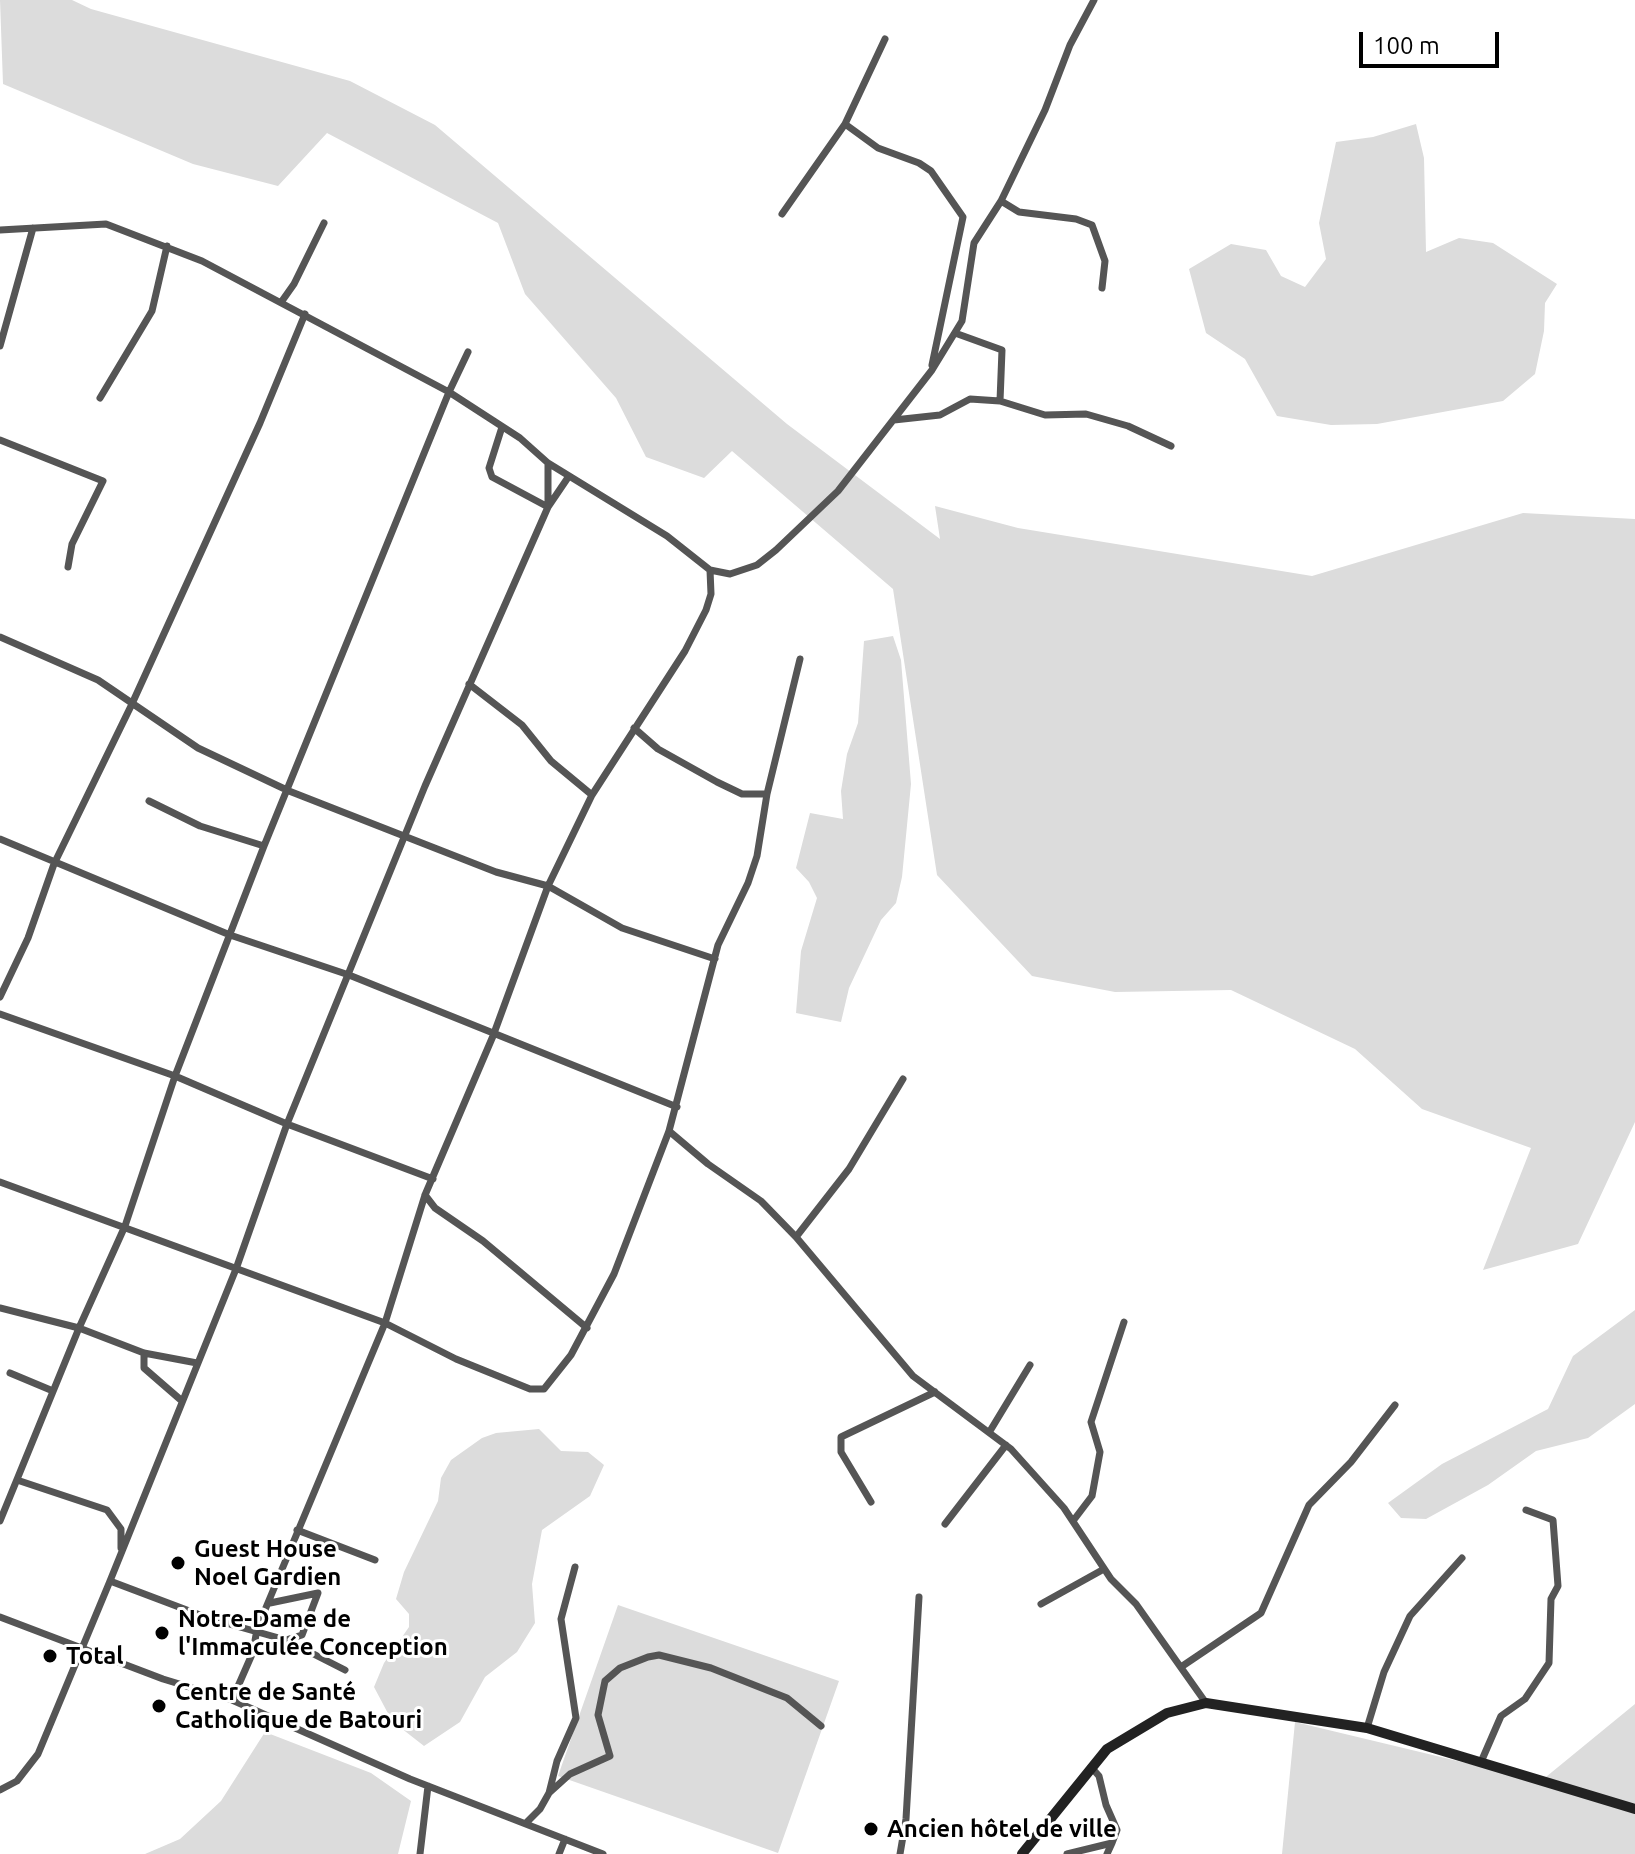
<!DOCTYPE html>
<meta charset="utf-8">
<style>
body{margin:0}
#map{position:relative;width:1635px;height:1854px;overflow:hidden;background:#fff;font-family:Ubuntu,sans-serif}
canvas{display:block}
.scale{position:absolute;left:1359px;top:32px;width:140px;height:36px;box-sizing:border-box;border:4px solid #000;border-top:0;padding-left:10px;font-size:24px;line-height:28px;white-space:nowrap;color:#000;-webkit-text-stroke:6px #fff;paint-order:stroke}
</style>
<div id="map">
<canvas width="1635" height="1854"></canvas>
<div class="scale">100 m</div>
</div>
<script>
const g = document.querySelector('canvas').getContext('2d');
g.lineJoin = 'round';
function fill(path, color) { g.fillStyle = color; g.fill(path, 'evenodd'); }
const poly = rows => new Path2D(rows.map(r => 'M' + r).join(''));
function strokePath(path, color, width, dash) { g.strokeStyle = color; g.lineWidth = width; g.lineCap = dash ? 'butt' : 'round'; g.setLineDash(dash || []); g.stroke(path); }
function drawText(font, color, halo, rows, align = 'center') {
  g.font = font + ' Ubuntu,sans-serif'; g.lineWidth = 6; g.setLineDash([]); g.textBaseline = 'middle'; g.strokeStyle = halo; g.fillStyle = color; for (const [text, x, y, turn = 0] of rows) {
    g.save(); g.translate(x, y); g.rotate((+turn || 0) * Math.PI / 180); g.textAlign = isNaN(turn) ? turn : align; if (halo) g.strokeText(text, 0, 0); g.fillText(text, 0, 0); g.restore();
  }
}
fill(poly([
 [0,0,72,0,91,9,350,81,435,125,787,424,940,539,935,506,1018,528,1312,576,1523,513,1635,519,1635,1122,1578,1244,1483,1270,1531,1148,1422,1109,1355,1049,1231,990,1115,992,1032,976,937,875,893,589,732,451,704,478,646,457,616,398,525,294,498,223,327,133,278,186,193,164,3,84],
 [1416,124,1424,158,1426,252,1459,238,1493,243,1557,284,1545,303,1544,331,1535,374,1503,401,1377,424,1331,425,1277,416,1245,359,1206,333,1189,269,1231,244,1266,250,1281,276,1305,287,1326,259,1319,223,1336,142,1373,137],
 [893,636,901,660,911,784,902,877,896,903,881,920,849,988,841,1022,796,1013,801,951,817,898,809,882,796,868,810,813,843,819,841,791,847,754,858,723,864,641],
 [1635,1310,1635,1404,1588,1438,1536,1451,1488,1485,1426,1519,1401,1518,1388,1503,1442,1464,1548,1409,1573,1356],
 [539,1429,561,1451,588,1452,604,1465,590,1496,542,1530,532,1584,535,1623,517,1652,485,1677,460,1722,424,1746,392,1721,374,1687,384,1663,409,1627,409,1614,396,1599,404,1572,438,1501,441,1478,451,1460,482,1438,496,1433],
 [618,1605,839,1681,778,1853,558,1776],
 [1635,1704,1635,1854,1282,1854,1295,1722,1541,1781],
 [265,1732,371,1773,411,1801,398,1854,145,1854,180,1839,221,1801]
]), '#dcdcdc');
strokePath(poly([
 [845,124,878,148,919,163,931,171,963,217,932,365],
 [1001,201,1019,212,1076,219,1092,225,1105,261,1102,288],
 [782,214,845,124,885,39],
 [0,230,106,224,202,261,449,392,520,438,548,463,667,536,710,570,711,594,706,610,685,651,592,795,548,886,493,1036,425,1195,385,1323,257,1629,253,1652,232,1700],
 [282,301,294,284,324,223],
 [955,333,1002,350,1000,401],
 [0,346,33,228],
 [100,398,152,311,167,246],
 [894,420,940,415,970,399,1000,401,1045,415,1086,414,1128,426,1171,446],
 [502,427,489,468,492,477,548,507,569,476],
 [0,440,103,481,72,544,68,567],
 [710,570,730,574,757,565,776,550,838,491,932,370,962,321,974,243,1001,201,1045,110,1070,45,1094,0],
 [0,637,98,680,198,748,289,791,496,872,548,886,622,928,715,959],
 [469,684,522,725,551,761,592,795],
 [634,728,658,749,717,782,742,794,767,794],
 [149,801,200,826,264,846],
 [0,839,230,935,349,975,677,1107],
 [0,997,28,938,54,864,131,706,260,423,305,314],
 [0,1014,175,1076,287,1124,433,1179],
 [669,1131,708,1164,761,1201,796,1237,913,1376,1011,1449,1064,1508,1111,1579,1136,1604,1206,1703],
 [0,1182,385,1323,456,1359,530,1389,544,1389,571,1355,614,1274,669,1131,718,945,748,883,757,856,767,794,800,659],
 [425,1195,435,1208,483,1241,587,1328],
 [796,1237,849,1169,903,1079],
 [0,1308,79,1328,144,1353,197,1363],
 [144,1353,144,1368,182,1401],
 [10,1373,53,1391],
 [990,1431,1030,1365],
 [17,1480,107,1510,121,1529,121,1548],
 [871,1502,841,1452,841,1437,935,1392],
 [0,1521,79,1328,125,1226,175,1076,264,846,449,392,468,352],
 [1073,1521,1092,1496,1100,1452,1091,1422,1124,1322],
 [945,1524,1006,1445],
 [297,1530,375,1560],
 [110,1581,208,1618,286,1640,345,1670],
 [270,1603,318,1593,302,1635,286,1640],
 [1041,1604,1104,1569],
 [0,1617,163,1679,232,1700,410,1779,603,1854],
 [1181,1667,1261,1613,1309,1505,1351,1462,1395,1405],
 [1367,1728,1384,1672,1410,1616,1462,1558],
 [1481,1762,1501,1716,1525,1699,1549,1663,1551,1599,1558,1586,1553,1520,1526,1510],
 [0,1790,17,1781,38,1754,110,1581,236,1269,287,1124,425,786,548,507,548,463],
 [549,1793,570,1774,610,1756,598,1715,605,1681,620,1668,648,1657,659,1655,711,1668,787,1698,821,1726],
 [526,1823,540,1809,549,1793,557,1761,576,1718,561,1619,575,1567],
 [420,1854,428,1786],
 [559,1854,565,1839],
 [900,1854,906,1819,919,1597],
 [1067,1854,1112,1843,1117,1830,1106,1805,1099,1776,1091,1767],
 [1107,1854,1112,1843]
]), '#555', 7);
strokePath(poly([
 [1022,1854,1107,1749,1167,1713,1206,1703,1367,1728,1635,1809]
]), '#222', 10);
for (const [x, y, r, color] of [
 [178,1563,8,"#000"],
 [162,1633,8,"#000"],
 [50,1656,8,"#000"],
 [159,1706,8,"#000"],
 [871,1829,8,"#000"]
]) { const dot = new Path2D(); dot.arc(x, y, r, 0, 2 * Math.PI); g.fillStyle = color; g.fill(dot); strokePath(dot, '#fff', 3); }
drawText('bold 24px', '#000', '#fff', [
 ["Guest House",194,1549],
 ["Noel Gardien",194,1577],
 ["Notre-Dame de",178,1619],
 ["l'Immaculée Conception",178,1647],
 ["Total",66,1656],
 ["Centre de Santé",175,1692],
 ["Catholique de Batouri",175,1720],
 ["Ancien hôtel de ville",887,1829]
], 'left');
</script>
